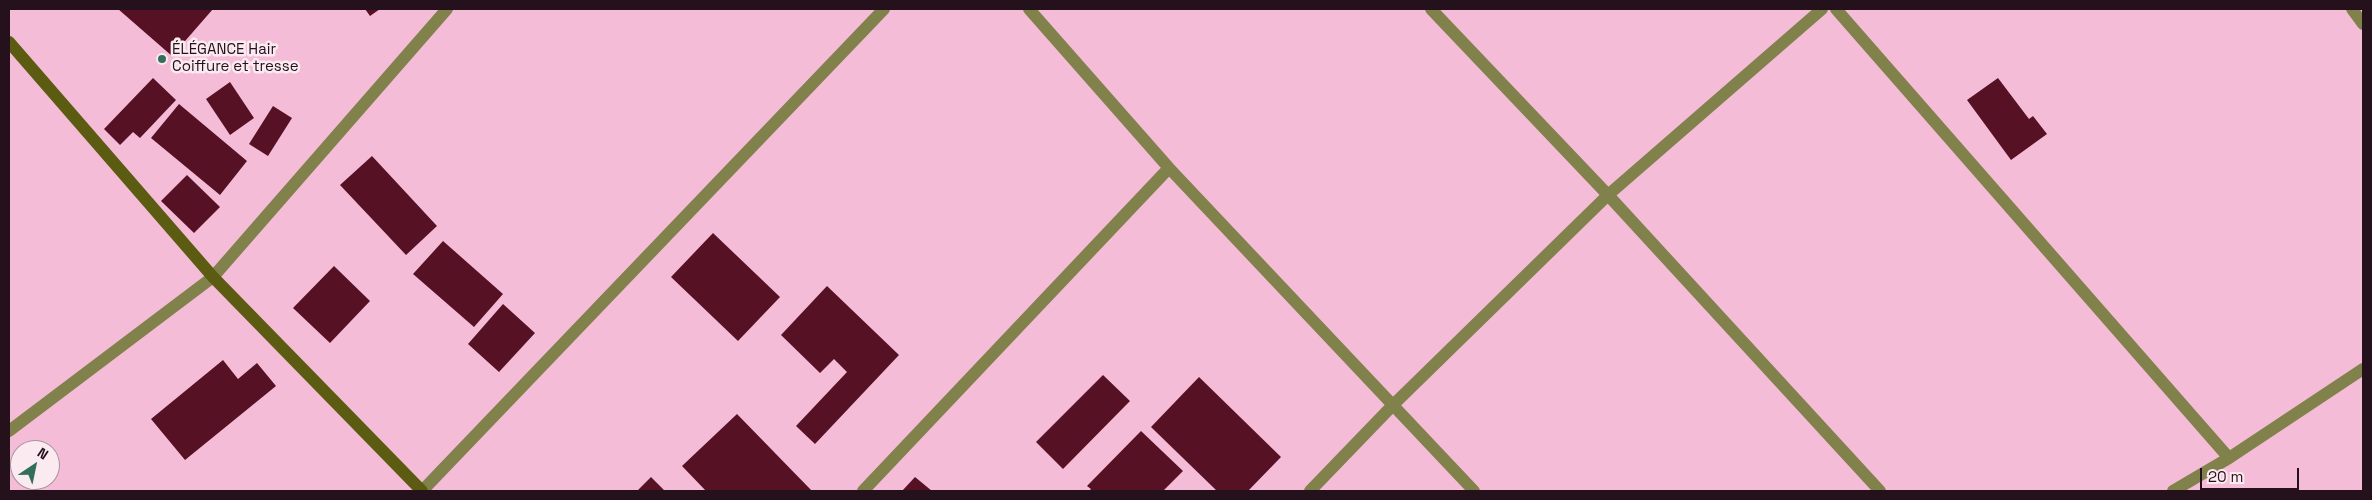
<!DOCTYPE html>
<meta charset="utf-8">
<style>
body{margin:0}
#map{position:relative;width:2372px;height:500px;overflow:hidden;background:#f4bcd6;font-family:"Space Grotesk",sans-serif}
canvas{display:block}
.frame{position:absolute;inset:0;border:10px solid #25111b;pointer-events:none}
.north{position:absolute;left:10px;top:440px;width:50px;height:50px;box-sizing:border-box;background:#fceaf1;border:1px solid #a6939b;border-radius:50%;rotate:34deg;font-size:14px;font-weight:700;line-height:20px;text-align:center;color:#25111b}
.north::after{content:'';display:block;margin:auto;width:18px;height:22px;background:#316f5a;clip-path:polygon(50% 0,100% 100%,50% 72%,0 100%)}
.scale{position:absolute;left:2200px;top:468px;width:99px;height:22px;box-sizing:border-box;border:2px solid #25111b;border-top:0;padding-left:6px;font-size:15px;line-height:18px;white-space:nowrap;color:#25111b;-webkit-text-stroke:4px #fceaf1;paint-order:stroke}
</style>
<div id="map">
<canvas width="2372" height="500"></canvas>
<div class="frame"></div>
<div class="north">N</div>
<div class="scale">20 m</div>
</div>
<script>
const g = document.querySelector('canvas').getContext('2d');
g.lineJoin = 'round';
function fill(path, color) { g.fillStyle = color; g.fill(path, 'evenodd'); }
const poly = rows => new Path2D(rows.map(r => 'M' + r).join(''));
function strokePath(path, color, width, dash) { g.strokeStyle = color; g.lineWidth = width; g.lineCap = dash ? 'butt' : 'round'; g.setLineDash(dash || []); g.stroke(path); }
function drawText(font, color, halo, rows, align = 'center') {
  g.font = font + ' "Space Grotesk",sans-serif'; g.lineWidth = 5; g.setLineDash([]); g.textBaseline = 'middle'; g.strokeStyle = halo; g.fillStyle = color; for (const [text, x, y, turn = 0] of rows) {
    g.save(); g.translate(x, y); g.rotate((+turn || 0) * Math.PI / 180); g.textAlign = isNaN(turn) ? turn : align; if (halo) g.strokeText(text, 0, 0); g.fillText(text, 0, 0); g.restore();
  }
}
fill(poly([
 [118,9,213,9,172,56],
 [365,9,380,9,370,16],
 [153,78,176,100,140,138,133,132,120,145,104,129],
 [1998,78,2029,119,2033,116,2047,134,2011,160,1967,100],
 [230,82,254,118,230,135,206,99],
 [179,104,247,161,220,195,151,138],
 [273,106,292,118,268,156,249,144],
 [372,156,437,226,406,255,340,185],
 [187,175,220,207,194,233,161,201],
 [713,233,780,297,738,341,671,277],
 [443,241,503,294,474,327,413,274],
 [334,266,370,301,330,343,293,308],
 [827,286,899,355,815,444,796,426,847,372,834,359,820,373,781,335],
 [503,304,535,333,499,372,468,344],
 [223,360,238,379,257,363,276,386,185,460,151,419],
 [1103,375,1130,401,1063,469,1036,442],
 [1199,377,1281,457,1248,491,1217,491,1151,427],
 [737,414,812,491,706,491,682,466],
 [1141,431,1183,471,1163,491,1089,491,1091,489,1087,486],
 [651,477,665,491,637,491],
 [915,477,932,491,902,491]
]), '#571125');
strokePath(poly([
 [1029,9,1169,168,1474,491],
 [1431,9,1608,195,1880,491],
 [1836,9,2229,458],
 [2352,9,2363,24],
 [9,431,213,277,447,9],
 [422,491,884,9],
 [863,491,1169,168],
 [1310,491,1393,405,1608,195,1822,9],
 [2173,491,2229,458,2363,369]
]), '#81814b', 12);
strokePath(poly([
 [9,42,213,277,422,491]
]), '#5b5b11', 12);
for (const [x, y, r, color] of [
 [162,59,5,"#316f5a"]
]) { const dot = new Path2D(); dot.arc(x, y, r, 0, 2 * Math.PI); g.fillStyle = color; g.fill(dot); strokePath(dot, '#fceaf1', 2); }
drawText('15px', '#25111b', '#fceaf1', [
 ["ÉLÉGANCE Hair",172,50],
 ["Coiffure et tresse",172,67]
], 'left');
</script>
